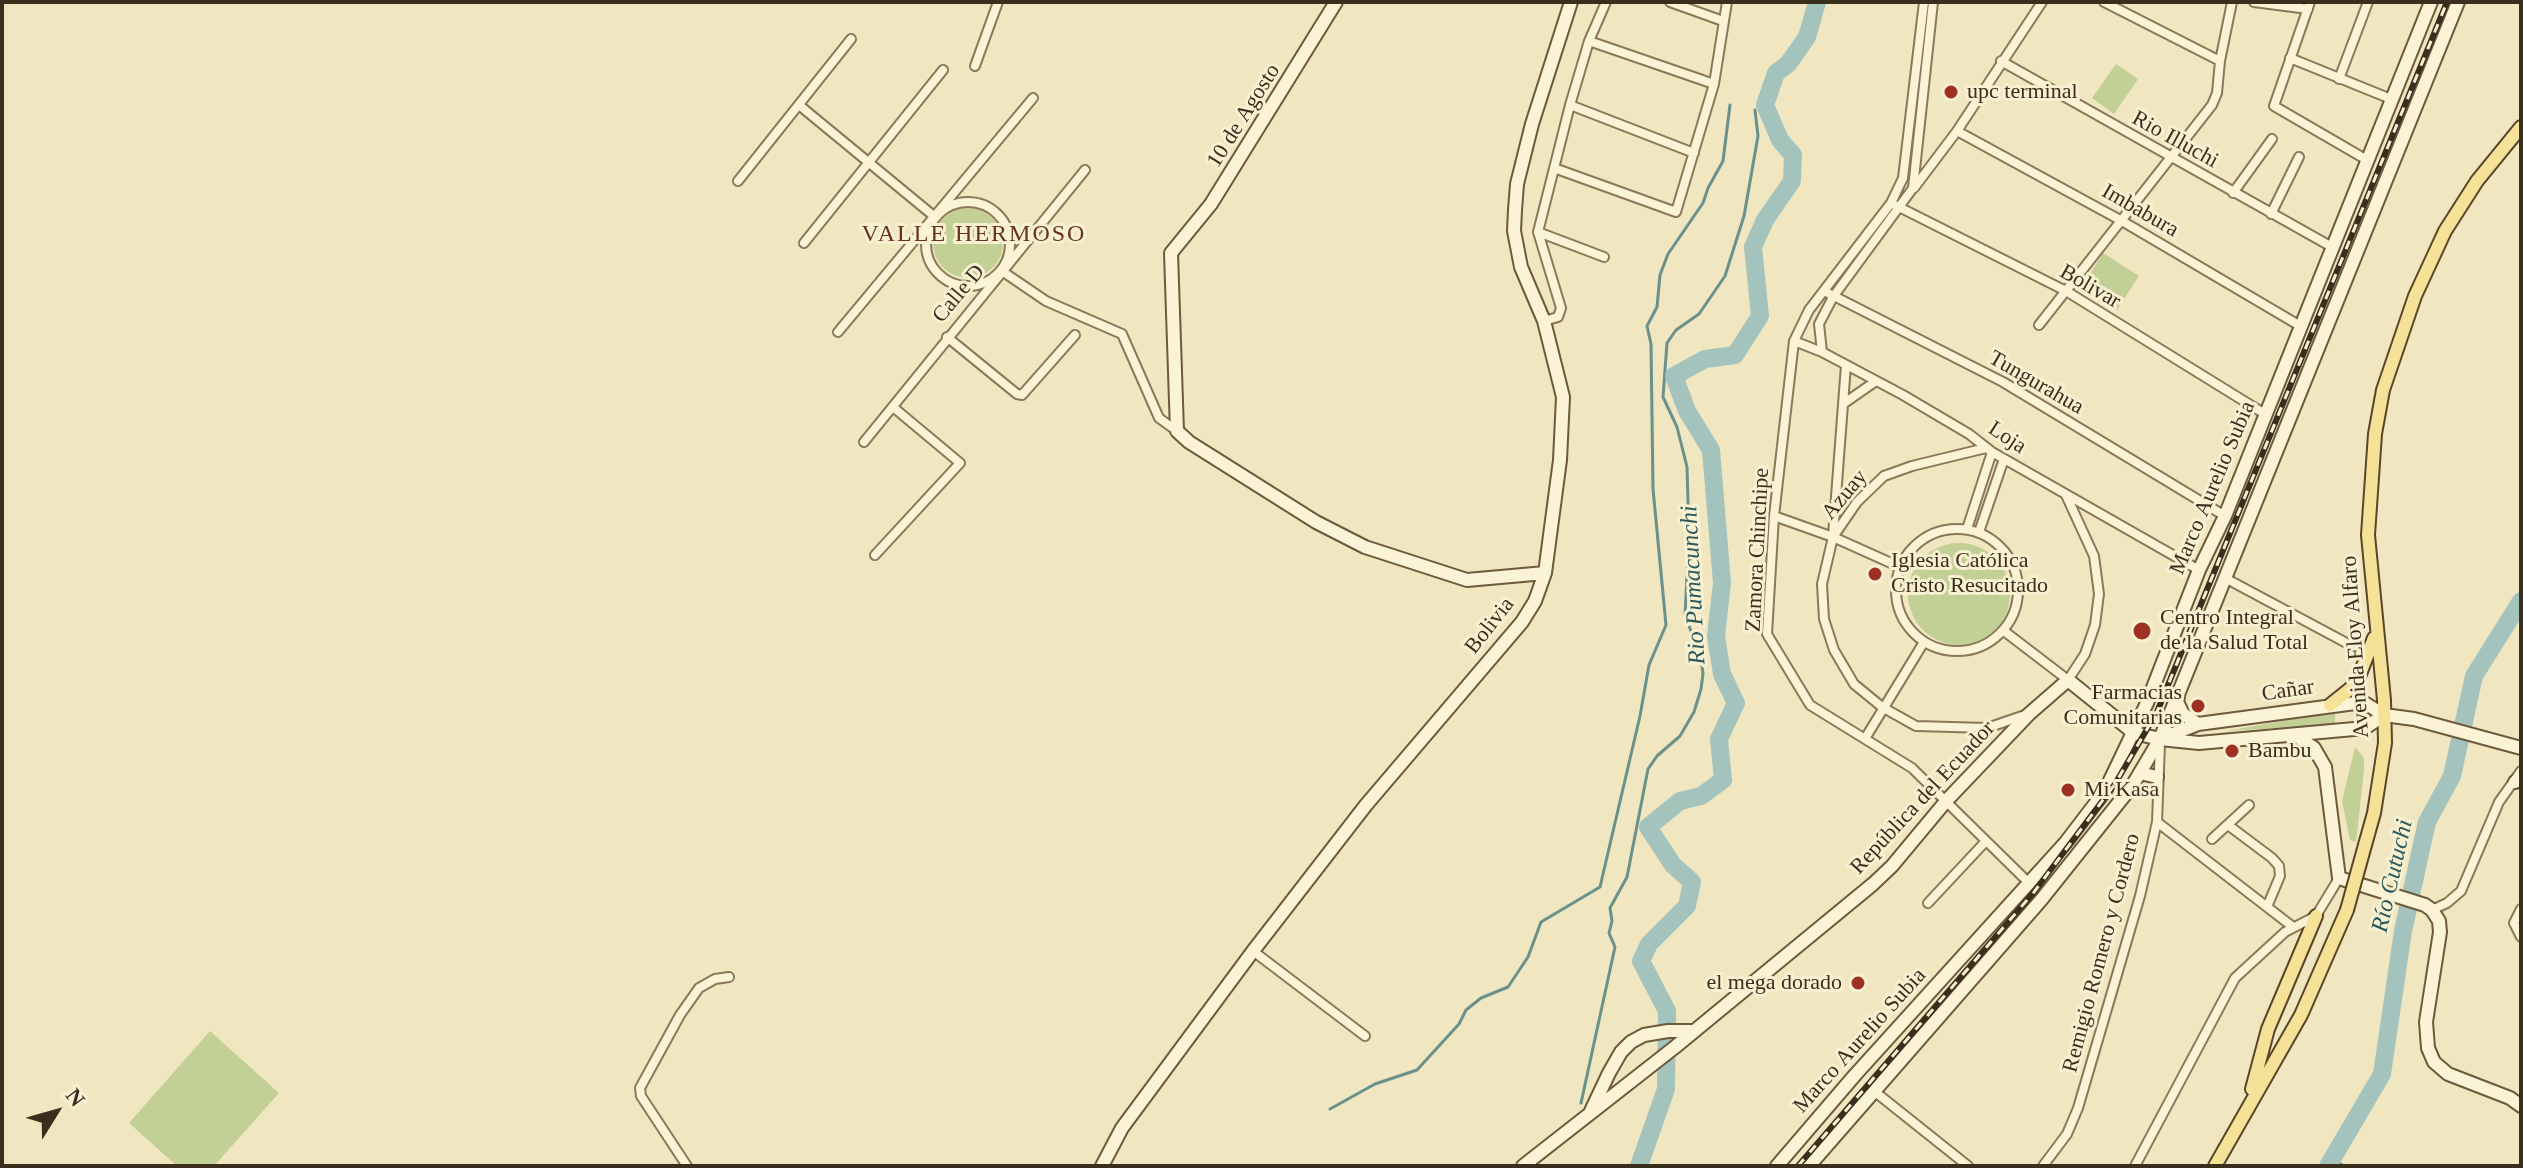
<!DOCTYPE html>
<meta charset="utf-8">
<style>
body{margin:0}
#map{position:relative;width:2523px;height:1168px;overflow:hidden;background:#f0e7c1;font-family:Georgia,serif}
canvas{display:block}
.frame{position:absolute;inset:0;border:4px solid #3a2e1d;pointer-events:none}
.north{position:absolute;left:16px;top:1072px;width:80px;height:80px;-webkit-text-stroke:6px #f7f0d1;paint-order:stroke;rotate:53deg;font-size:22px;font-weight:700;line-height:32px;text-align:center;color:#3a2e1d}
.north::after{content:'';display:block;margin:auto;width:28px;height:36px;background:#3a2e1d;clip-path:polygon(50% 0,100% 100%,50% 72%,0 100%)}
</style>
<div id="map">
<canvas width="2523" height="1168"></canvas>
<div class="frame"></div>
<div class="north">N</div>
</div>
<script>
const g = document.querySelector('canvas').getContext('2d');
g.lineJoin = 'round';
function fill(path, color) { g.fillStyle = color; g.fill(path, 'evenodd'); }
const poly = rows => new Path2D(rows.map(r => 'M' + r).join(''));
function strokePath(path, color, width, dash) { g.strokeStyle = color; g.lineWidth = width; g.lineCap = dash ? 'butt' : 'round'; g.setLineDash(dash || []); g.stroke(path); }
function drawText(font, color, halo, rows, align = 'center') {
  g.font = font + ' Georgia,serif'; g.lineWidth = 6; g.setLineDash([]); g.textBaseline = 'middle'; g.strokeStyle = halo; g.fillStyle = color; for (const [text, x, y, turn = 0] of rows) {
    g.save(); g.translate(x, y); g.rotate((+turn || 0) * Math.PI / 180); g.textAlign = isNaN(turn) ? turn : align; if (halo) g.strokeText(text, 0, 0); g.fillText(text, 0, 0); g.restore();
  }
}
fill(poly([
 [2116,64,2138,79,2114,114,2092,98],
 '933 243a35 35 0 1 1 70 0a35 35 0 1 1-70 0Z',
 [2103,253,2139,276,2117,310,2082,287],
 '1908 594a51 51 0 1 1 102 0a51 51 0 1 1-102 0Z',
 [2331,712,2335,714,2335,723,2331,725,2227,731],
 [2355,747,2364,758,2364,770,2356,842,2350,840,2342,801],
 [210,1031,279,1093,214,1166,177,1166,129,1123]
]), '#c2cf95');
strokePath(poly([
 [1581,1103,1615,947,1609,933,1612,921,1610,908,1627,877,1648,769,1657,756,1680,736,1694,712,1701,689,1703,674,1701,658,1685,615,1689,536,1687,467,1677,427,1663,397,1667,343,1676,330,1699,314,1725,276,1744,216,1758,136,1755,110],
 [1330,1109,1375,1084,1417,1070,1459,1024,1466,1010,1481,998,1508,987,1528,957,1541,922,1600,887,1640,716,1649,665,1666,625,1653,489,1651,344,1647,326,1657,307,1660,275,1668,254,1703,203,1708,188,1723,161,1730,105],
 [2332,1159,2344,1166]
]), '#6a918c', 3);
strokePath(poly([
 [1639,1166,1666,1089,1667,1011,1641,961,1649,944,1687,906,1692,882,1673,865,1648,827,1680,801,1701,796,1723,780,1719,739,1736,703,1722,674,1716,636,1722,583,1711,450,1687,411,1674,376,1705,359,1735,355,1760,316,1753,247,1765,220,1792,181,1793,155,1780,140,1765,105,1776,73,1788,64,1807,37,1817,2],
 [2328,1166,2382,1074,2403,931,2427,822,2452,776,2474,676,2521,601]
]), '#a4c3bd', 18);
const street = poly([
 [1670,2,1723,21],
 [1924,2,1903,178,1891,203,1809,310,1794,341,1774,516,1767,634,1810,705,1912,768,2029,883],
 [2104,2,2220,61],
 [2254,2,2308,9],
 [2310,2,2274,106,2367,160],
 [1589,41,1714,84],
 [2290,58,2391,99],
 [2001,61,2332,247],
 [975,66,998,2],
 [2339,79,2368,2],
 [799,105,935,217],
 [1570,105,1694,153],
 [1957,131,2122,221,2302,327],
 [1554,168,1676,212,1714,84,1727,2],
 [738,181,851,39],
 [1914,188,1957,131,2042,2],
 [2233,193,2272,139],
 '926 244a42 42 0 1 1 84 0a42 42 0 1 1-84 0Z',
 [1891,203,2066,291,2265,414],
 [2271,214,2299,157],
 [1538,232,1604,257],
 [804,243,943,70],
 [1002,271,1046,301,1122,334,1159,418,1177,431],
 [1824,291,2003,382,2225,516],
 [1544,321,1558,317,1561,308,1538,232,1570,105,1589,41,1606,2],
 [2039,325,2212,105,2217,93,2220,61,2232,2],
 [838,332,1033,98],
 [947,337,1017,394,1022,395,1075,335],
 [1794,341,1822,352,1903,395,1969,434,1992,452,2199,570],
 [1822,352,1819,324,1833,297,1913,188,1933,2],
 [1843,404,1876,381],
 [864,442,1085,170],
 [1986,448,1912,466,1884,476,1857,502,1833,537,1822,584,1824,619,1834,650,1854,684,1882,707,1916,726,1987,728,2025,715],
 [1774,516,1833,537,1900,567],
 '1896 590a61 61 0 1 1 122 0a61 61 0 1 1-122 0Z',
 [1967,529,1992,452],
 [1979,532,2004,459],
 [1833,536,1846,365],
 [875,555,960,463,893,407],
 [2225,578,2369,655],
 [2004,631,2068,680,2085,654,2095,625,2099,594,2094,556,2066,495],
 [1866,737,1924,642],
 [2157,822,2293,927],
 [2228,825,2272,858,2279,866,2280,876,2267,907],
 [2212,839,2249,805],
 [1928,903,1986,841],
 [2521,909,2514,923,2521,937],
 [2432,910,2447,903,2461,891,2499,802,2521,771],
 [1253,951,1365,1036],
 [1874,1091,1968,1166],
 [687,1166,641,1096,640,1088,680,1015,699,988,715,979,729,977],
 [2043,1166,2067,1134,2078,1108,2140,896,2157,822,2160,744],
 [2135,1166,2235,978,2285,932,2316,916,2339,878]
]);
const secondary = poly([
 [1336,2,1211,204,1171,253,1177,431,1189,442,1316,522,1365,547,1467,580,1545,573],
 [2178,697,2177,702,2183,714,2198,724],
 [2296,736,2314,748,2325,767,2339,878,2425,905,2432,910,2439,921,2440,932,2426,1022,2428,1048,2434,1062,2448,1074,2510,1098,2521,1106],
 [2163,738,2198,724,2363,702,2384,715,2414,719,2521,748],
 [2140,773,2157,777],
 [2515,782,2521,779],
 [1591,1111,1609,1073,1621,1052,1631,1042,1644,1035,1668,1031,1693,1031],
 [1102,1166,1122,1128,1253,951,1366,805,1522,622,1535,601,1545,573,1560,460,1563,397,1544,321,1521,267,1514,231,1515,210,1517,184,1532,124,1571,2],
 [1523,1166,1675,1047,1873,884,1892,866,1947,800,2029,714,2068,680,2134,733,2160,739,2199,743,2365,728,2384,715],
 [1777,1166,1855,1075,2066,842,2105,791,2147,703,2199,570,2225,516,2431,2],
 [1809,1166,2041,900,2132,786,2160,739,2458,2]
]);
const primary = poly([
 [2330,705,2350,689,2358,679,2374,638],
 [2365,845,2374,813,2385,743,2384,700,2368,535,2375,434,2383,390,2415,296,2445,231,2477,181,2521,127],
 [2252,1089,2268,1029,2316,916],
 [2215,1166,2301,1015,2347,910]
]);
strokePath(street, '#8b7858', 12);
strokePath(secondary, '#6d593b', 16);
strokePath(primary, '#59452c', 16);
strokePath(street, '#fbf3d5', 8);
strokePath(secondary, '#fbf3d5', 12);
strokePath(primary, '#f6e297', 12);
const rail = poly([
 [1798,1166,2034,892,2115,784,2157,712,2447,2]
]);
strokePath(rail, '#3a2e1d', 6);
strokePath(rail, '#f7f0d1', 3, [9]);
const primaryBridge = poly([
 [2347,910,2365,845]
]);
strokePath(primaryBridge, '#59452c', 16, []);
strokePath(primaryBridge, '#f6e297', 12);
for (const [x, y, r, color] of [
 [1951,92,8,"#9e3024"],
 [1875,574,8,"#9e3024"],
 [2142,631,10,"#9e3024"],
 [2198,706,8,"#9e3024"],
 [2232,751,8,"#9e3024"],
 [2068,790,8,"#9e3024"],
 [1858,983,8,"#9e3024"]
]) { const dot = new Path2D(); dot.arc(x, y, r, 0, 2 * Math.PI); g.fillStyle = color; g.fill(dot); strokePath(dot, '#f7f0d1', 3); }
drawText('22px', '#3a2e1d', '#f7f0d1', [
 ["upc terminal",1967,92],
 ["Iglesia Católica",1891,561],
 ["Cristo Resucitado",1891,586],
 ["Centro Integral",2160,618],
 ["de la Salud Total",2160,643],
 ["Farmacias",2182,693,"right"],
 ["Comunitarias",2182,718,"right"],
 ["Bambu",2248,751],
 ["Mi Kasa",2084,790],
 ["el mega dorado",1842,983,"right"]
], 'left');
drawText('22px', '#3a2e1d', '#f7f0d1', [
 ["10 de Agosto",1244,116,-58],
 ["Rio Illuchi",2175,140,29],
 ["Imbabura",2140,211,30],
 ["Bolivar",2090,287,30],
 ["Calle D",959,294,-50],
 ["Tungurahua",2036,383,30],
 ["Loja",2007,438,33],
 ["Marco Aurelio Subia",2213,488,-67],
 ["Azuay",1845,495,-50],
 ["Zamora Chinchipe",1758,550,-87],
 ["Bolivia",1490,626,-52],
 ["Avenida Eloy Alfaro",2356,647,-94],
 ["Cañar",2288,691,-8],
 ["República del Ecuador",1923,798,-47],
 ["Remigio Romero y Cordero",2102,953,-75],
 ["Marco Aurelio Subia",1860,1041,-48]
]);
g.letterSpacing = '2px';
drawText('24px', '#69321a', '#f7f0d1', [
 ["VALLE HERMOSO",974,235]
]);
g.letterSpacing = '0px';
drawText('italic 24px', '#2b595b', '#f7f0d1', [
 ["Rio Pumacunchi",1694,585,-93],
 ["Río Cutuchi",2393,876,-77]
]);
</script>
